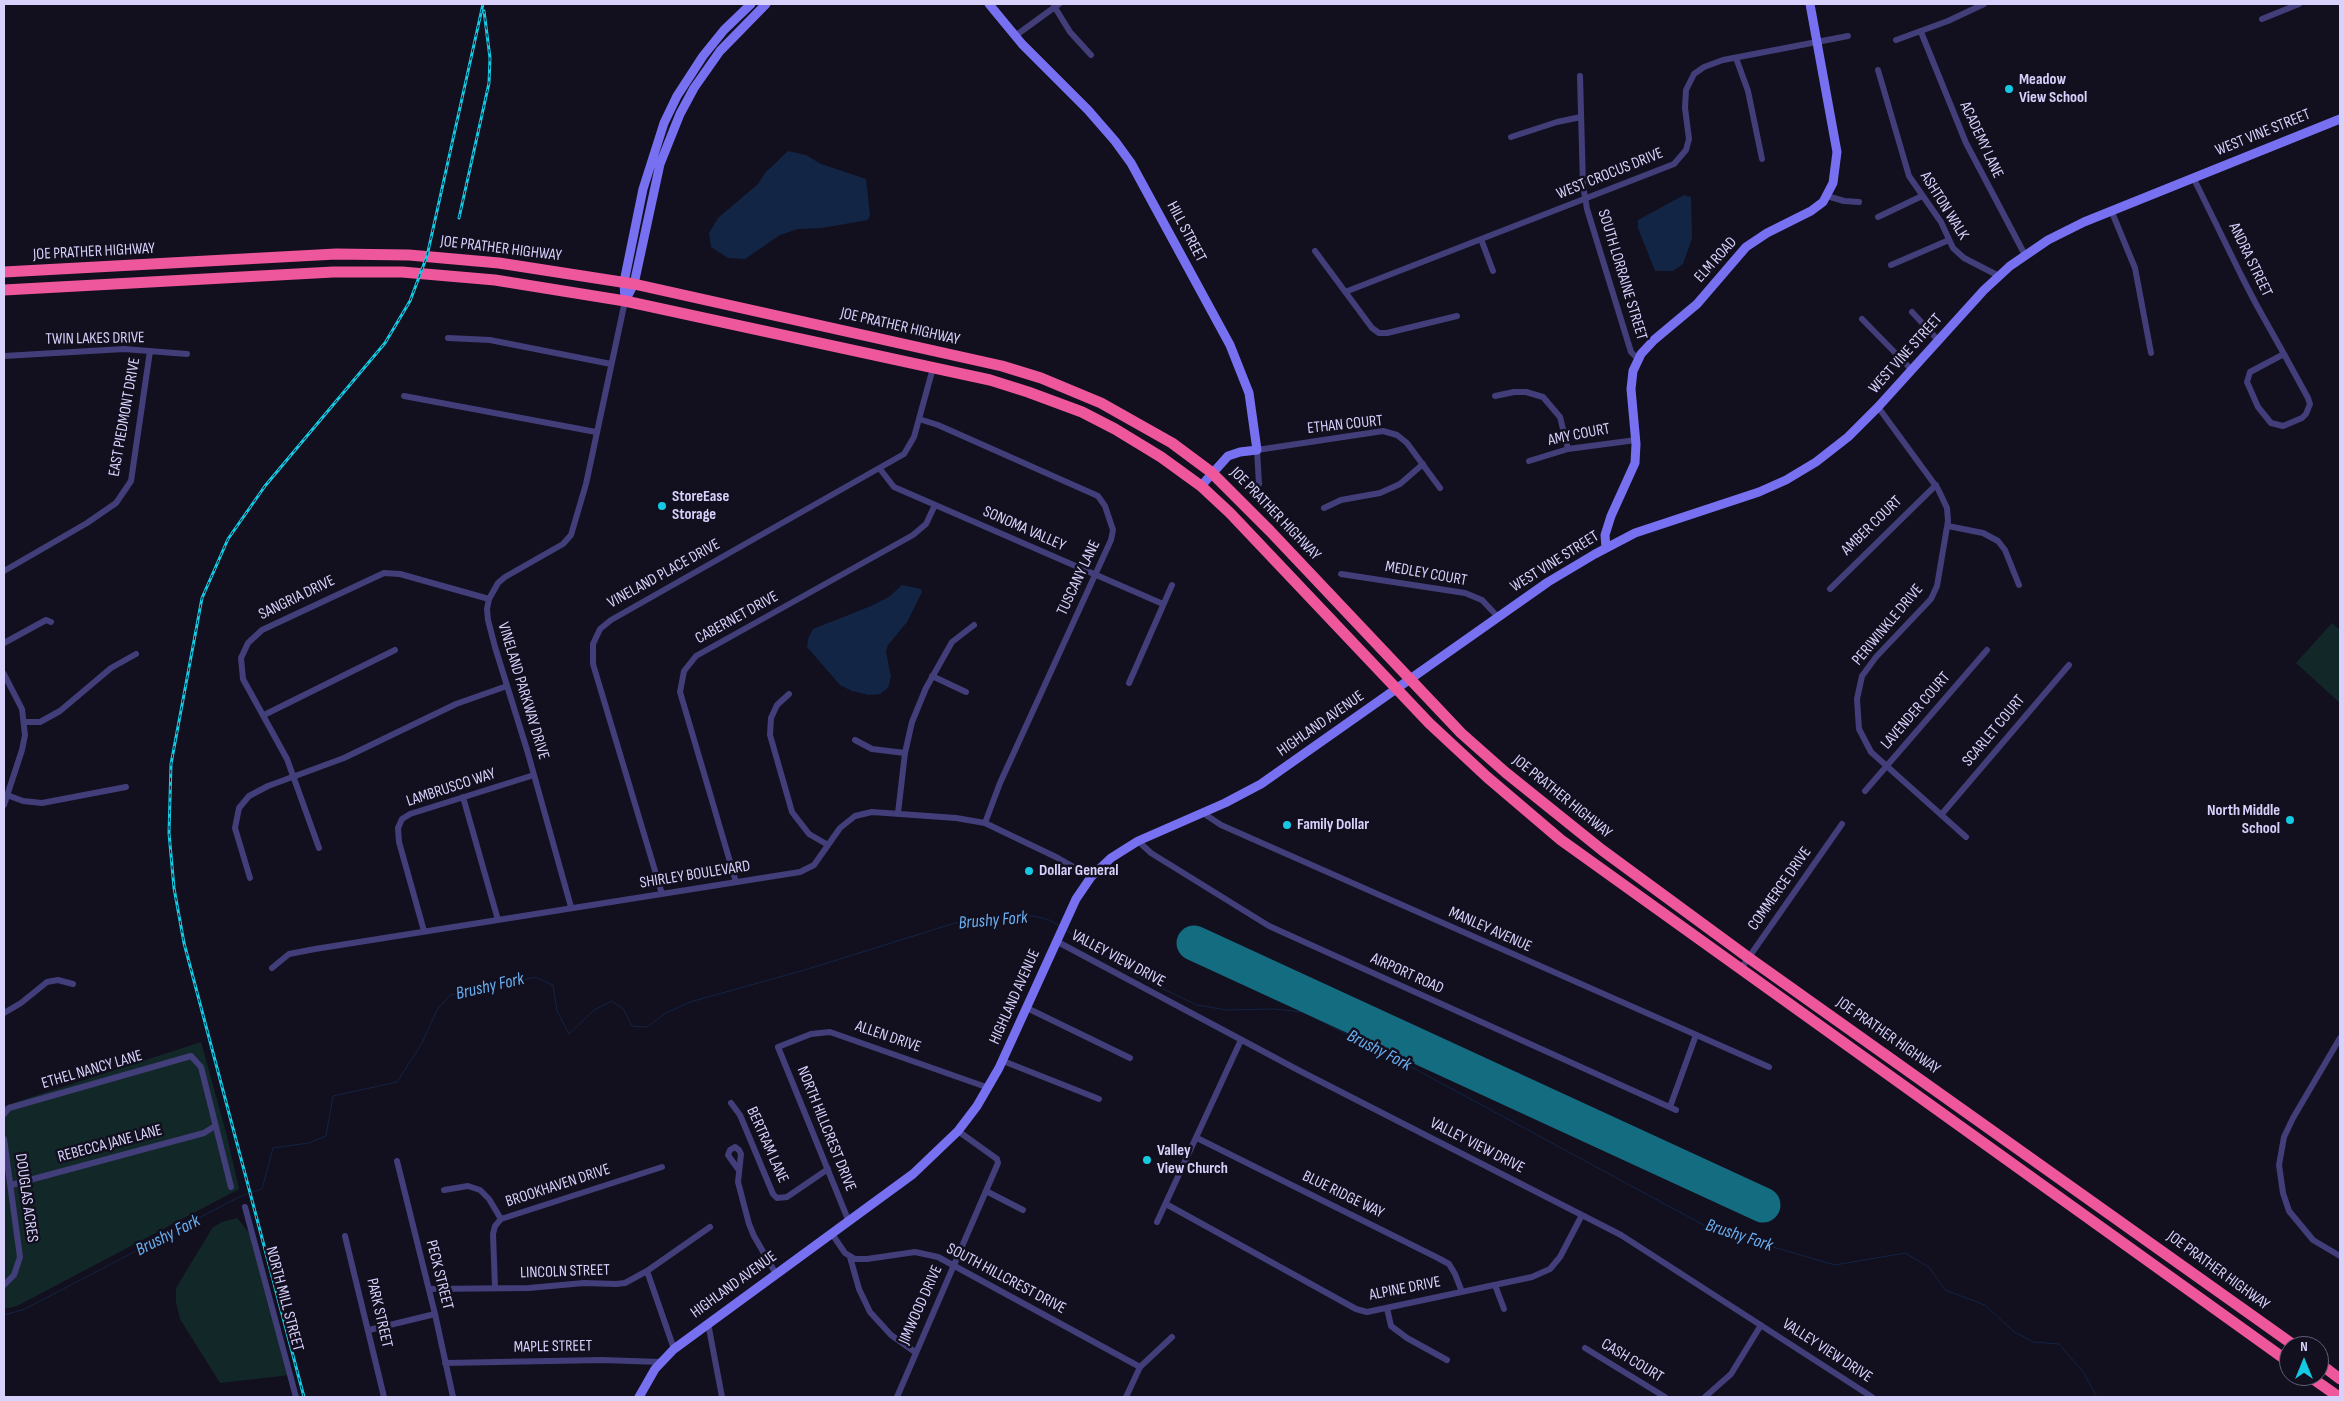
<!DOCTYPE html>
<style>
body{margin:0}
#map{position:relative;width:2344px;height:1401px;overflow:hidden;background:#120f1f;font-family:"Sofia Sans Condensed",sans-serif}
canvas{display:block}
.frame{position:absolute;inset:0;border:5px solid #d7d1fb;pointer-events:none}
.north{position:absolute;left:2279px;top:1336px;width:50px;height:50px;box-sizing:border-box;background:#120f1f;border:1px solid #615d77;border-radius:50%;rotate:0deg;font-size:14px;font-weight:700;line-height:20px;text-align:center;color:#d7d1fb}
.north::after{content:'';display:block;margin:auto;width:18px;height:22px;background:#15c9e3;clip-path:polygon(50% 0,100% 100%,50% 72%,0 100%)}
</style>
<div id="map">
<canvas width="2344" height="1401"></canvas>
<div class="frame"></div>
<div class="north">N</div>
</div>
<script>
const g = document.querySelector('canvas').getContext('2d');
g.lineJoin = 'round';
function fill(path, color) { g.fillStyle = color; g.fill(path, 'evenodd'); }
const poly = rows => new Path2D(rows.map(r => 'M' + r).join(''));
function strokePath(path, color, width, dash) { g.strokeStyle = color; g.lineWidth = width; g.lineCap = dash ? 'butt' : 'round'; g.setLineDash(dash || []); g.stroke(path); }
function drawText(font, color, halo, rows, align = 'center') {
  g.font = font + ' "Sofia Sans Condensed",sans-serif'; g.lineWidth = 5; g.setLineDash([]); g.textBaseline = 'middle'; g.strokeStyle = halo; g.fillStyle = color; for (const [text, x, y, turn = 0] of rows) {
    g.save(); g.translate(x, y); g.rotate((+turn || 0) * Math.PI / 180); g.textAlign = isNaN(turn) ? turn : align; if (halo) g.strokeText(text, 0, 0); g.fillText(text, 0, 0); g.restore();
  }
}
fill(poly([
 [2332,623,2340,630,2340,703,2296,663],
 [201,1042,227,1136,239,1189,17,1306,4,1309,4,1106],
 [237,1218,252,1236,290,1375,220,1383,180,1319,176,1302,176,1288,213,1227,222,1222]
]), '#122828');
fill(poly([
 [788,151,806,155,821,164,866,179,870,215,868,220,822,228,798,229,780,235,745,259,728,258,711,247,709,233,718,218,758,184,765,173],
 [1684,195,1691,197,1692,238,1683,264,1673,271,1655,271,1638,228,1638,220],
 [902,585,921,589,922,592,907,622,888,645,886,652,891,677,888,688,880,694,869,695,852,691,840,685,807,647,808,639,813,629,871,606,889,597]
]), '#132544');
strokePath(poly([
 [1066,930,1138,977,1197,1005,1227,1010,1274,1009,1303,1012,1391,1056,1711,1229,1835,1265,1905,1253,1929,1267,1945,1290,1985,1305,2013,1331,2033,1342,2059,1344,2084,1373,2097,1397],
 [4,1315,25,1309,239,1197,262,1189,273,1148,309,1143,326,1136,333,1096,397,1082,422,1043,437,1010,450,995,488,989,535,977,553,985,557,1011,569,1034,594,1010,612,1001,624,1010,632,1026,647,1027,666,1013,690,1002,808,969,955,923,1003,916,1034,916,1049,920,1060,926]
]), '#132544', 1);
strokePath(poly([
 [1194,943,1763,1205]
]), '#146c81', 35);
strokePath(poly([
 [1054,6,1070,32,1091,55],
 [2262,19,2299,4],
 [1921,32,1966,143,2025,255],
 [1015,36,1059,4],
 [1896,40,1948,21,1984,4],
 [1736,58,1748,91,1762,159],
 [1878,70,1909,176,1941,222,1953,248,1964,258,1999,276],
 [1580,76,1583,185,1587,209,1631,352,1638,359],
 [1511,137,1557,122,1581,117],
 [2193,177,2242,277,2256,304,2284,354,2308,398,2310,404,2306,414,2302,418,2283,426,2271,423,2258,407,2247,382,2250,372,2284,354],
 [1827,196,1844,201,1859,202],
 [2111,210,2135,268,2151,353],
 [1878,217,1922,196],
 [1481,239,1493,271],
 [1315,251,1372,328,1379,333,1387,333,1457,316],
 [1891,265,1949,240],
 [1345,292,1674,164,1686,150,1689,139,1685,108,1686,90,1694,74,1704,67,1723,60,1848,36],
 [1912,312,1938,340],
 [1862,319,1912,370],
 [448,338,490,340,611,364],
 [4,356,124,349,187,354],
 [404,396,596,432],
 [1495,396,1514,392,1526,392,1543,397,1560,417,1568,449],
 [1878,407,1938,489,1947,508,1948,521,1937,586,1931,599,1876,657,1862,676,1857,699,1859,729,1871,752,1966,837],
 [919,419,938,425,1098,496,1105,506,1113,530,1111,540,1000,783,985,823],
 [1529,461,1568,449,1636,440],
 [880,469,894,487,1163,604],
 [1259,484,1257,450,1383,431,1397,435,1407,443,1440,488],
 [1324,508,1341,500,1380,493,1400,484,1423,464],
 [1948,526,1983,533,1998,541,2005,550,2019,585],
 [4,571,87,523,116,503,131,481,150,351],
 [1341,574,1465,593,1482,600,1498,617],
 [1830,589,1936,485],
 [4,643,46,620,51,622],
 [4,674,22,709,25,735,22,750,4,805],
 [932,676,966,692],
 [1129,683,1172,585],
 [789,694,777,705,771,718,770,735,792,812,809,834,828,845],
 [264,715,395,650],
 [24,722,40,722,60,711,111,668,136,654],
 [855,740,872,749,905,753],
 [1865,791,1987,650],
 [7,795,23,801,42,803,126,787],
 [463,797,498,920],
 [898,813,905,753,912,722,926,688,952,642,974,625],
 [1203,813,1221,825,1769,1067],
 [1941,815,2069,665],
 [1138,841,1151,853,1269,926,1676,1110],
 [319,848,287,759,243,679,241,658,248,643,262,630,384,573,400,574,489,599],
 [250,878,235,828,239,808,249,796,268,786,344,758,456,704,507,686],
 [736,882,680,692,684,671,696,656,913,535,926,524,935,505],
 [662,894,593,664,593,644,600,629,611,620,904,454,914,437,933,368],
 [571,907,527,750,495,647,488,620,487,609,489,599,498,583,505,577,563,544,571,535,586,484,625,301],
 [424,931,399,842,398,828,402,819,410,814,534,775],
 [1056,941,1300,1071,1621,1235,1872,1397],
 [272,968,289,954,315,949,800,872,814,865,840,828,855,816,872,812,956,818,985,823,1058,858,1091,877],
 [1740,970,1842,824],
 [1027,1008,1130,1058],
 [4,1013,21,1003,47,982,58,980,73,984],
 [2340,1038,2293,1118,2284,1137,2279,1165,2283,1193,2289,1211,2313,1240,2340,1256],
 [1003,1061,1099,1099],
 [731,1103,740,1115,773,1194,777,1198,787,1197,828,1169],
 [1670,1107,1696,1035],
 [4,1114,9,1108,191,1056,201,1067,231,1187],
 [1197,1138,1438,1258,1449,1264,1455,1274,1462,1292],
 [4,1139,20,1257,14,1275,4,1285],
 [397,1161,435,1314,453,1397],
 [738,1169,728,1155,730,1150,735,1147,739,1150,741,1154,738,1182,749,1224,754,1236,776,1274],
 [11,1185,204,1133,215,1126],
 [444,1190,468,1186,480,1190,489,1199,501,1219],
 [986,1191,1023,1210],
 [1166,1204,1356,1309,1367,1312,1532,1277,1550,1269,1560,1257,1582,1215],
 [245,1207,296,1397],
 [849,1222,778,1047,811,1034,830,1032,989,1088],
 [1157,1222,1241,1040],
 [832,1234,845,1253,855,1259,867,1259,915,1252,938,1257,1140,1367],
 [345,1236,384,1397],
 [850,1257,859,1289,870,1312,891,1335,915,1352],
 [647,1271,674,1349],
 [1495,1285,1504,1309],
 [495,1287,493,1234,495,1226,501,1219,662,1167],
 [429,1289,529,1288,584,1283,616,1284,625,1283,647,1271,710,1227],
 [1387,1308,1391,1326,1407,1338,1447,1360],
 [708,1323,722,1397],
 [369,1330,435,1314],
 [1585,1348,1665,1397],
 [445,1363,602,1360,661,1362],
 [897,1397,998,1163,997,1159,958,1131],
 [1126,1397,1140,1367,1172,1337],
 [1705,1397,1731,1374,1761,1325]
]), '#423e7a', 6);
strokePath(poly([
 [989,4,1022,44,1088,110,1115,141,1131,163,1230,345,1249,393,1257,450,1240,452,1228,456,1201,486],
 [625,301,634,284,660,164,680,114,694,88,720,51,766,4],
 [625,301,624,282,643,189,664,123,677,96,703,56,724,30,751,4],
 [1606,548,1605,535,1611,516,1635,463,1636,444,1631,389,1633,371,1641,354,1654,340,1697,304,1746,247,1767,233,1811,211,1823,202,1833,183,1837,152,1810,4],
 [639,1397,655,1369,674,1349,913,1174,958,1131,977,1106,999,1068,1076,899,1091,877,1111,858,1138,841,1225,803,1261,784,1548,582,1595,554,1635,533,1759,492,1786,480,1816,462,1848,437,1878,407,1984,290,2010,266,2048,240,2084,222,2340,119]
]), '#7771f2', 9);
strokePath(poly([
 [4,272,336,254,409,255,499,263,634,284,1002,366,1041,378,1101,403,1172,443,1211,472,1270,531,1461,733,1505,772,1602,850,1749,958,2295,1346],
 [4,290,333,272,402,272,495,280,625,301,990,380,1028,392,1082,412,1115,429,1161,457,1201,486,1230,513,1429,723,1487,777,1561,840,2289,1362],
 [2319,1363,2340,1379],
 [2309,1376,2339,1397]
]), '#ef579c', 11);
const rail = poly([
 [459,218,489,83,490,58,484,11],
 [304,1397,184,943,174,888,169,833,171,764,202,598,228,539,265,486,385,343,410,301,427,256,483,4]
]);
strokePath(rail, '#15c9e3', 3);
strokePath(rail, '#120f1f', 1, [4]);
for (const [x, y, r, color] of [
 [2009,89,5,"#15c9e3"],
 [662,506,5,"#15c9e3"],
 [2290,820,5,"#15c9e3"],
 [1287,825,5,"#15c9e3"],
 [1029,871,5,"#15c9e3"],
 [1147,1160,5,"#15c9e3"]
]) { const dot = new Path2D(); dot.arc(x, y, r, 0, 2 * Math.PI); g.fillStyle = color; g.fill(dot); strokePath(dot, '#120f1f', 2); }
drawText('bold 16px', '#d7d1fb', '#120f1f', [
 ["Meadow",2019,80],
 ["View School",2019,98],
 ["StoreEase",672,497],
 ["Storage",672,515],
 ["North Middle",2280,811,"right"],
 ["School",2280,829,"right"],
 ["Family Dollar",1297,825],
 ["Dollar General",1039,871],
 ["Valley",1157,1151],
 ["View Church",1157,1169]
], 'left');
drawText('16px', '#d7d1fb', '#120f1f', [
 ["WEST VINE STREET",2263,133,-22],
 ["ACADEMY LANE",1981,140,65],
 ["WEST CROCUS DRIVE",1610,174,-22],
 ["ASHTON WALK",1944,206,58],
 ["HILL STREET",1186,232,62],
 ["JOE PRATHER HIGHWAY",501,249,7],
 ["JOE PRATHER HIGHWAY",94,252,-3],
 ["ELM ROAD",1716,260,-48],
 ["ANDRA STREET",2250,260,64],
 ["SOUTH LORRAINE STREET",1622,275,73],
 ["JOE PRATHER HIGHWAY",900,327,13],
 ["TWIN LAKES DRIVE",95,339,-1],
 ["WEST VINE STREET",1906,354,-48],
 ["EAST PIEDMONT DRIVE",125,417,-80],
 ["ETHAN COURT",1345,425,-6],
 ["AMY COURT",1579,435,-11],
 ["JOE PRATHER HIGHWAY",1275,514,46],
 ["AMBER COURT",1872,526,-44],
 ["SONOMA VALLEY",1024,529,24],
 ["WEST VINE STREET",1555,562,-32],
 ["VINELAND PLACE DRIVE",664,574,-29],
 ["MEDLEY COURT",1426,574,10],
 ["TUSCANY LANE",1079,578,-65],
 ["SANGRIA DRIVE",297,598,-26],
 ["CABERNET DRIVE",737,618,-29],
 ["PERIWINKLE DRIVE",1888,625,-50],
 ["VINELAND PARKWAY DRIVE",523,691,73],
 ["LAVENDER COURT",1916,711,-49],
 ["HIGHLAND AVENUE",1321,724,-35],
 ["SCARLET COURT",1994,731,-50],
 ["LAMBRUSCO WAY",451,788,-18],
 ["JOE PRATHER HIGHWAY",1562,797,39],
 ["SHIRLEY BOULEVARD",695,875,-9],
 ["COMMERCE DRIVE",1780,889,-55],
 ["MANLEY AVENUE",1490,930,24],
 ["VALLEY VIEW DRIVE",1118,959,28],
 ["AIRPORT ROAD",1407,974,24],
 ["HIGHLAND AVENUE",1015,997,-66],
 ["JOE PRATHER HIGHWAY",1888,1036,35],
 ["ALLEN DRIVE",888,1037,19],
 ["ETHEL NANCY LANE",92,1070,-16],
 ["NORTH HILLCREST DRIVE",826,1129,68],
 ["REBECCA JANE LANE",110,1144,-15],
 ["BERTRAM LANE",767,1145,66],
 ["VALLEY VIEW DRIVE",1477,1146,27],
 ["BROOKHAVEN DRIVE",558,1186,-18],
 ["BLUE RIDGE WAY",1343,1195,26],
 ["DOUGLAS ACRES",26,1198,82],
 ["JOE PRATHER HIGHWAY",2218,1271,36],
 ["LINCOLN STREET",565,1272,-2],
 ["PECK STREET",439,1275,76],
 ["SOUTH HILLCREST DRIVE",1006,1279,28],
 ["HIGHLAND AVENUE",734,1285,-36],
 ["ALPINE DRIVE",1405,1289,-11],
 ["NORTH MILL STREET",284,1299,75],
 ["JIMWOOD DRIVE",921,1305,-66],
 ["PARK STREET",379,1313,77],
 ["MAPLE STREET",553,1347,-1],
 ["VALLEY VIEW DRIVE",1827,1351,33],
 ["CASH COURT",1632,1361,31]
]);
drawText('italic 18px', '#69aff1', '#120f1f', [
 ["Brushy Fork",993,921,-5],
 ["Brushy Fork",490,987,-13],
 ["Brushy Fork",1379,1051,27],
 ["Brushy Fork",168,1236,-27],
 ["Brushy Fork",1739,1236,18]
]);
</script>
